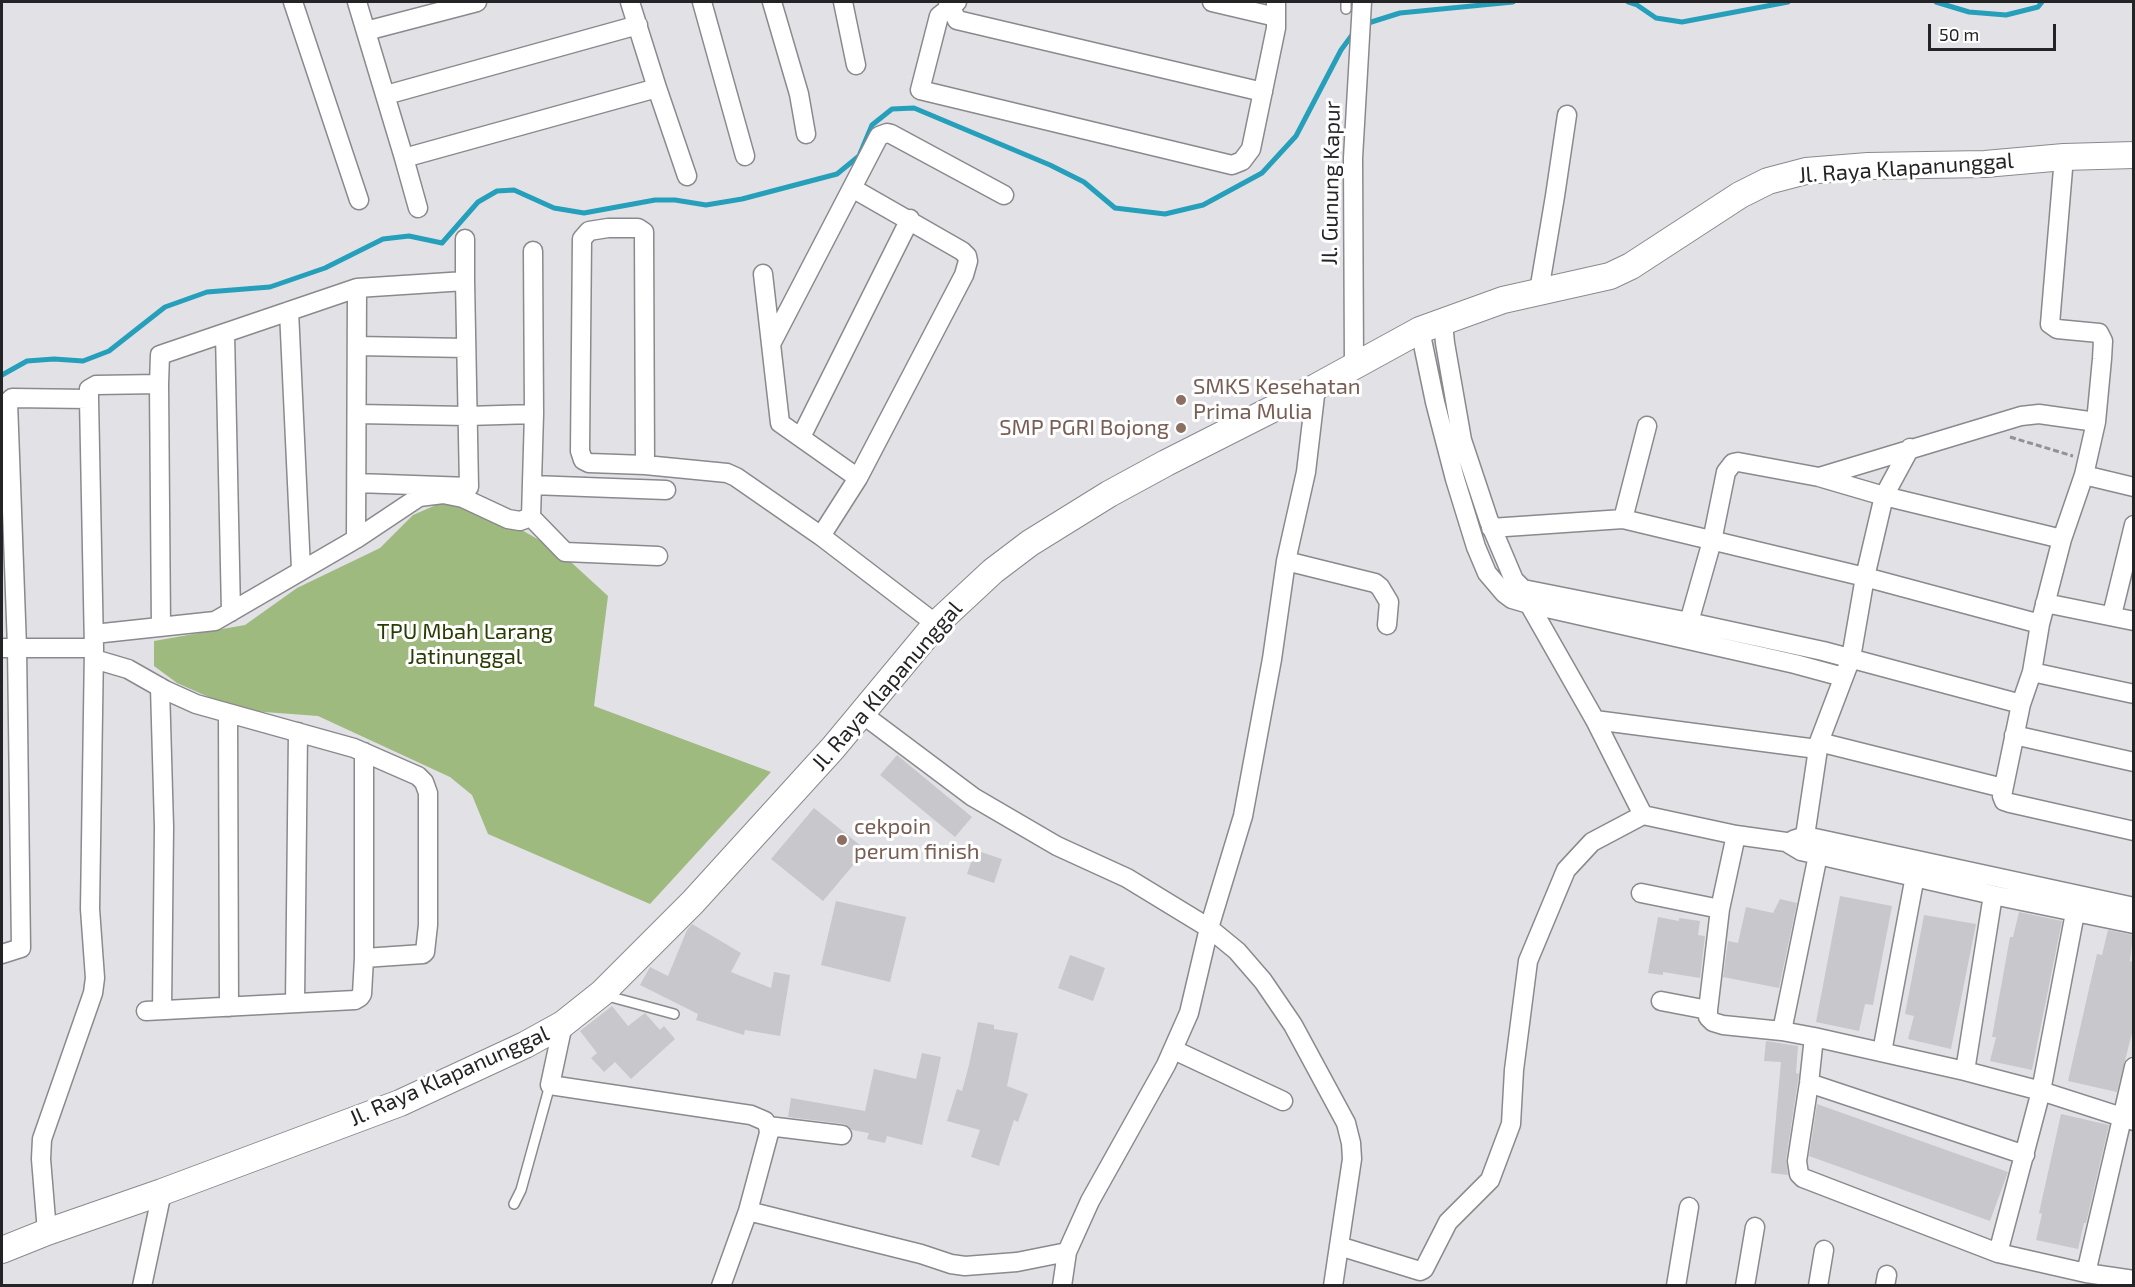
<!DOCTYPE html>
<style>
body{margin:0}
#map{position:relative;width:2135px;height:1287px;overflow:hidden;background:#e2e1e6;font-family:"Exo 2",sans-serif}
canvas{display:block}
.frame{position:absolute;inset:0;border:3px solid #242426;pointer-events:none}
.scale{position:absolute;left:1928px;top:24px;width:128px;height:27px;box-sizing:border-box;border:3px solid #242426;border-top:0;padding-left:8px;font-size:18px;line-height:21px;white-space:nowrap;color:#242426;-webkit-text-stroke:4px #fff;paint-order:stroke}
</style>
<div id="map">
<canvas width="2135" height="1287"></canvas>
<div class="frame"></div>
<div class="scale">50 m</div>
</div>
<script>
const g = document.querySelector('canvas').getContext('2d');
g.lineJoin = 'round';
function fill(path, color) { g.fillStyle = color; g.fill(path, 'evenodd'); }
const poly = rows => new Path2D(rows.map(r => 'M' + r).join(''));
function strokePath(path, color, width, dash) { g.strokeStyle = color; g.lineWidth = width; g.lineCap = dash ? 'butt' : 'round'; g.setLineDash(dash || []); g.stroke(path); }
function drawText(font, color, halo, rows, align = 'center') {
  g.font = font + ' "Exo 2",sans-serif'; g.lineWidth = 6; g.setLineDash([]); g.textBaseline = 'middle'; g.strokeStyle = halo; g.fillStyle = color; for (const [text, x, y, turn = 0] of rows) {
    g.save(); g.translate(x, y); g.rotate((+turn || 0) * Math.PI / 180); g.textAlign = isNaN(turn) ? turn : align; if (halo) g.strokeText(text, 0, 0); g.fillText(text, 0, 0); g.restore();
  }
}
fill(poly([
 [443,502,494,514,560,552,608,596,594,706,771,772,650,904,488,834,472,795,450,777,318,716,238,710,177,683,154,666,154,641,245,625,297,588,380,548,413,515]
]), '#9fba7e');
strokePath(poly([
 [1628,2,1637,5,1656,18,1682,22,1788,2],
 [1936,2,1969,12,2006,15,2038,7,2042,2],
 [1365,24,1400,13,1513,2],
 [2,375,27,361,54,359,83,361,109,351,165,307,207,292,270,287,325,268,383,239,409,236,442,243,478,202,497,191,514,190,554,208,584,213,655,200,675,200,706,205,742,199,837,174,859,156,872,125,892,109,914,108,1050,165,1084,182,1115,208,1165,214,1203,205,1262,173,1296,136,1341,50,1355,31]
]), '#269fba', 5);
fill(poly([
 [897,755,972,817,955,837,880,775],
 [814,808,866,850,823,901,771,859],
 [975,850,1002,859,994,883,967,874],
 [1840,896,1892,906,1873,1005,1865,1004,1859,1031,1816,1022],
 [1780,899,1797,903,1779,988,1723,977,1728,941,1738,943,1746,907,1773,913],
 [836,901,906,917,890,982,821,965],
 [2019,912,2062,921,2032,1070,1990,1061,1996,1037,1992,1037,2010,937,2013,937],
 [1924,915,1976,924,1951,1049,1908,1039,1914,1016,1905,1014],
 [1658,917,1679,921,1679,918,1700,921,1698,935,1705,936,1700,978,1663,972,1663,975,1648,973],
 [692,924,741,953,731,972,771,988,774,972,790,975,780,1036,745,1030,744,1035,696,1020,698,1014,640,985,650,967,668,976,687,930],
 [2108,930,2133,935,2130,961,2133,962,2133,1029,2117,1092,2068,1081,2097,954,2102,955],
 [1070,955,1105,968,1093,1001,1058,988],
 [612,1006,628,1026,645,1013,660,1030,664,1026,675,1039,631,1079,615,1062,604,1072,591,1058,597,1053,580,1031],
 [978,1022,994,1025,994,1029,1018,1033,1007,1086,1028,1094,1018,1122,1014,1120,999,1166,971,1157,980,1130,947,1121,957,1089,962,1091,969,1065],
 [1766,1041,1798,1046,1796,1073,1799,1074,1786,1160,1788,1175,1771,1173,1781,1062,1764,1061],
 [922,1053,941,1057,922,1145,887,1136,885,1143,867,1139,869,1133,852,1130,844,1124,788,1117,791,1098,865,1111,874,1069,916,1079],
 [1817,1104,2008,1172,1990,1221,1809,1156],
 [2061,1114,2109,1125,2086,1223,2084,1223,2078,1249,2036,1240,2042,1214,2039,1213]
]), '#c8c7cc');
const lane = poly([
 [1346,2,1346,9],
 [604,995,674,1014],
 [514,1204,521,1190,550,1085]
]);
const street = poly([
 [293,2,359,200],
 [357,2,404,158,657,88,630,2],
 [702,2,745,156],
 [772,2,799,94,806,134],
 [843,2,856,65],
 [948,2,957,20,1263,92],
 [957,2,939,16,920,90,1232,165,1242,161,1251,149,1276,28,1276,2],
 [1212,2,1276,17],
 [366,31,477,2],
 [657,88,687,176],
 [386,95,638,25],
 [2064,157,2050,324,2057,329,2099,333,2103,341,2102,359,2096,422,2084,475,2062,539,2040,624,2032,672,2021,704,2002,796,2004,801,2010,803,2134,831],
 [404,158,418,208],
 [465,239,465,281],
 [533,251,534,414],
 [763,274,780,423,858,478],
 [1539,291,1555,196,1567,115],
 [289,311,301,569],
 [1443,322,1445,343,1462,440,1489,521,1514,580,1523,589,1529,604,1595,720,1643,815,1736,835,1786,842,1801,851,1993,895,2134,924],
 [1420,330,1435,402,1455,479,1476,547,1487,573,1504,593,1512,599,1529,604,1795,664,1843,677],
 [225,333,231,612],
 [771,344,879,136,887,133,891,134,1004,195],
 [357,346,466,348],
 [1354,367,1353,158,1362,2],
 [159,384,161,627],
 [89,399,89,389,96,385,159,384,160,355,357,288,465,281,469,487,357,483],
 [357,414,467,416,534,414,531,517,565,552,658,556],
 [801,437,910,219],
 [645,465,644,232,638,228,608,228,589,231,582,239,580,451,583,460,589,463,645,465,727,473,736,477,821,536,936,624],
 [2084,475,2134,487],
 [1819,477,2021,416,2039,414,2096,422],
 [532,485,666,490],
 [1623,519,1647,426],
 [1491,528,1623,519,1865,577,2040,624],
 [821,536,858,478,964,275,968,261,967,256,962,251,852,188],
 [356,539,357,288],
 [1286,561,1375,583,1380,587,1389,602,1387,625],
 [1523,589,1689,622,1823,651,2021,704],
 [2045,603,2134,621],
 [2112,615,2134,525],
 [1689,622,1712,541,1726,472,1733,463,1738,462,1819,477,1884,496,2062,539],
 [94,634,215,621,356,539,419,497,443,494,463,498,508,519,520,521,531,517],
 [2,648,94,648,90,909,95,978,93,993,42,1139,41,1159,47,1232],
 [94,659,128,669,165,690,196,704,354,748,418,776,424,782,428,793,428,925,425,952,423,954,364,958,362,994,360,997,355,1000,146,1011],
 [2032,672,2134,694],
 [160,687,164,827,162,1010],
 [861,713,973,797,1057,846,1127,878,1209,928,1237,951,1263,981,1293,1025,1346,1123,1351,1143,1352,1159,1333,1286],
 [228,714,229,1007],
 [1595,720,1817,749],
 [2014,735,2134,762],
 [1819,742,2003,788],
 [1736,835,1720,909,1708,1010,1708,1017,1713,1022,1723,1025,1782,1031,1814,1037,1965,1071,2041,1091,2134,1121],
 [1793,840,1805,836,1815,838,2134,907],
 [1801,851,1805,836,1819,742,1851,658,1865,577,1884,496,1910,448],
 [1641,893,1720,909],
 [2,954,21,948,17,647,8,402,12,398,89,399,94,648],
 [364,958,364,752],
 [1661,1001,1708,1010],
 [295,1003,298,732],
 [563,1024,550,1085,751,1115,765,1121,768,1126,769,1133,748,1211,721,1286],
 [1782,1031,1818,855],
 [1814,1037,1809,1083,1797,1161,1799,1174,1803,1178,1998,1253,2086,1273,2134,1280],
 [1174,1050,1283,1101],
 [1882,1052,1915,876],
 [1965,1071,1993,895],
 [1809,1083,2025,1155],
 [768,1126,842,1135],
 [748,1211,921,1254,951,1264,965,1266,1017,1262,1067,1252],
 [1339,1246,1420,1271,1424,1269,1448,1222,1490,1180,1511,1124,1514,1070,1528,961,1566,870,1592,842,1643,815],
 [1998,1253,2041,1091,2075,913],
 [2086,1273,2134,1067],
 [142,1286,162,1192],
 [1062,1286,1067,1252,1090,1201,1166,1065,1189,1013,1209,928,1243,816,1272,659,1286,561,1306,472,1316,387],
 [1676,1286,1689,1207],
 [1745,1286,1755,1227],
 [1818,1286,1824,1250],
 [1885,1286,1887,1275]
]);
const secondary = poly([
 [2,1250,47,1232,162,1192,400,1103,525,1045,563,1024,602,993,693,902,833,748,936,624,993,571,1030,543,1109,494,1166,463,1316,387,1420,330,1503,300,1610,276,1631,266,1740,195,1768,181,1806,171,1868,166,1985,164,2064,157,2134,155]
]);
strokePath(lane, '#8a898e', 12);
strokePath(street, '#8a898e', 21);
strokePath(secondary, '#8a898e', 28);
strokePath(poly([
 [2010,437,2073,456]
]), '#929195', 3, [6, 3]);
strokePath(lane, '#fff', 9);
strokePath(street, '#fff', 18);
strokePath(secondary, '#fff', 26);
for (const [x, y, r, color] of [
 [1181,400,6,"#8d6e63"],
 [1181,428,6,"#8d6e63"],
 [842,840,6,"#8d6e63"]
]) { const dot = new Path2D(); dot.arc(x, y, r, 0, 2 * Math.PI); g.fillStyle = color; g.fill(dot); strokePath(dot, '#fff', 2); }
drawText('22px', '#242426', '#fff', [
 ["Jl. Raya Klapanunggal",1906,168,-4],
 ["Jl. Gunung Kapur",1331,183,-89],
 ["Jl. Raya Klapanunggal",887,686,-49],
 ["Jl. Raya Klapanunggal",449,1076,-24]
]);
drawText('22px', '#785e54', '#fff', [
 ["SMKS Kesehatan",1193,387],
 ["Prima Mulia",1193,412],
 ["SMP PGRI Bojong",1169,428,"right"],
 ["cekpoin",854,827],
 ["perum finish",854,852]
], 'left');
drawText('22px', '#283c03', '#fff', [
 ["TPU Mbah Larang",465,632],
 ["Jatinunggal",465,657]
]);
</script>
